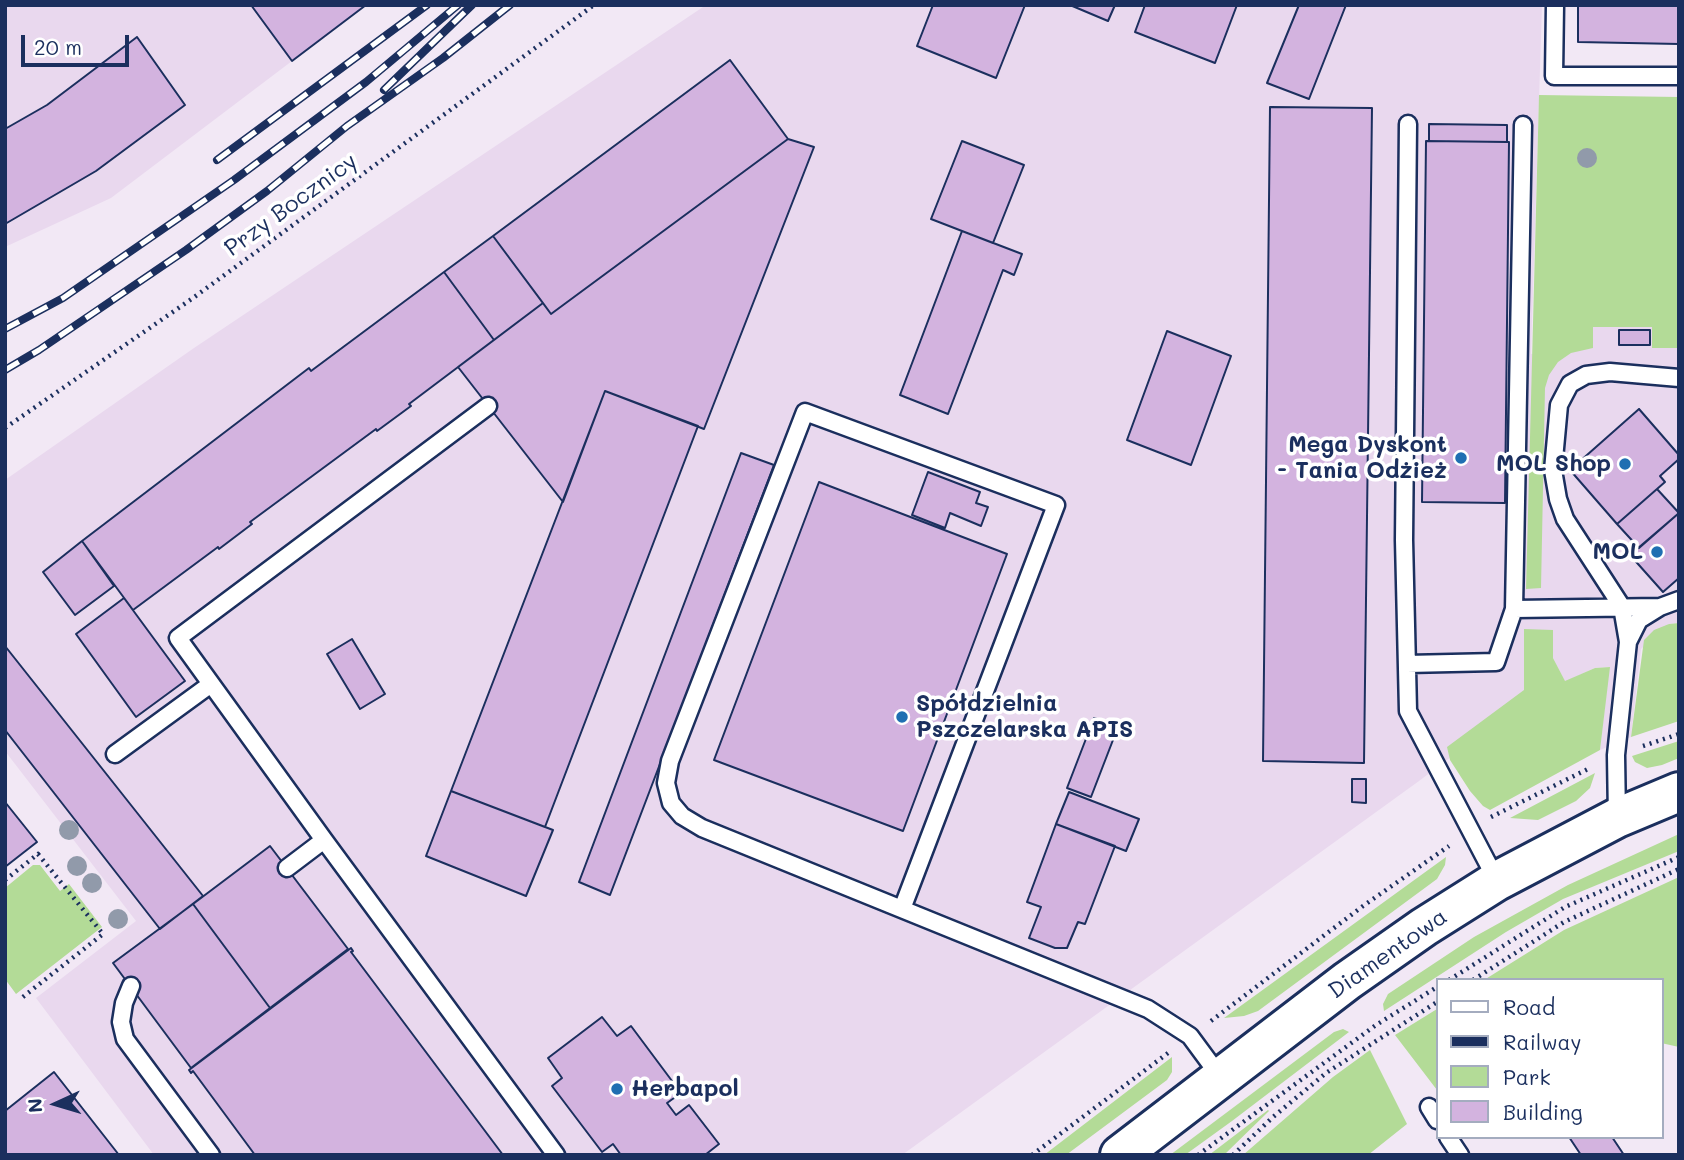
<!DOCTYPE html>
<meta charset="utf-8">
<style>
body{margin:0}
#map{position:relative;width:1684px;height:1160px;overflow:hidden;background:#f2e8f5;font-family:Mali,sans-serif}
canvas{display:block}
.frame{position:absolute;inset:0;border:7px solid #1b2f5e;pointer-events:none}
.legend{position:absolute;left:1436px;top:978px;width:228px;height:161px;box-sizing:border-box;background:#fff;border:2px solid #a4acbf;margin:0;padding:9px 12px;list-style:none;font-size:21px;color:#1b2f5e}
.legend li{display:flex;align-items:center;gap:14px;height:35px}
.legend b{width:35px;border:2px solid #a4acbf}
.north{position:absolute;left:21px;top:1069px;width:70px;height:70px;-webkit-text-stroke:5px #fff;paint-order:stroke;rotate:266deg;font-size:19px;font-weight:700;line-height:28px;text-align:center;color:#1b2f5e}
.north::after{content:'';display:block;margin:auto;width:24px;height:32px;background:#1b2f5e;clip-path:polygon(50% 0,100% 100%,50% 72%,0 100%)}
.scale{position:absolute;left:21px;top:35px;width:108px;height:32px;box-sizing:border-box;border:4px solid #1b2f5e;border-top:0;padding-left:9px;font-size:21px;line-height:24px;white-space:nowrap;color:#1b2f5e;-webkit-text-stroke:5px #fff;paint-order:stroke}
</style>
<div id="map">
<canvas width="1684" height="1160"></canvas>
<div class="frame"></div>
<ul class="legend">
<li><b style="height:9px;background:#fff"></b>Road</li>
<li><b style="height:9px;background:#1b2f5e"></b>Railway</li>
<li><b style="height:19px;background:#b3db97"></b>Park</li>
<li><b style="height:19px;background:#d3b3df"></b>Building</li>
</ul>
<div class="north">N</div>
<div class="scale">20 m</div>
</div>
<script>
const g = document.querySelector('canvas').getContext('2d');
g.lineJoin = 'round';
function fill(path, color) { g.fillStyle = color; g.fill(path, 'evenodd'); }
const poly = rows => new Path2D(rows.map(r => 'M' + r).join(''));
function strokePath(path, color, width, dash) { g.strokeStyle = color; g.lineWidth = width; g.lineCap = dash ? 'butt' : 'round'; g.setLineDash(dash || []); g.stroke(path); }
function drawText(font, color, halo, rows, align = 'center') {
  g.font = font + ' Mali,sans-serif'; g.lineWidth = 7; g.setLineDash([]); g.textBaseline = 'middle'; g.strokeStyle = halo; g.fillStyle = color; for (const [text, x, y, turn = 0] of rows) {
    g.save(); g.translate(x, y); g.rotate((+turn || 0) * Math.PI / 180); g.textAlign = isNaN(turn) ? turn : align; if (halo) g.strokeText(text, 0, 0); g.fillText(text, 0, 0); g.restore();
  }
}
fill(poly([
 [5,5,366,5,111,198,5,247],
 [706,5,1542,5,1531,354,1593,348,1593,327,1652,327,1653,347,1679,348,1679,623,1669,624,1641,649,1631,737,1600,750,1609,667,1595,668,1565,682,1553,658,1553,630,1531,697,1419,781,902,1155,154,1155,36,998,136,921,5,751,5,480,194,348]
]), '#e9d8ee');
fill(poly([
 [1539,95,1679,97,1679,348,1652,348,1652,327,1593,327,1593,348,1571,353,1558,362,1549,375,1545,388,1541,588,1526,589],
 [1679,623,1679,721,1631,737,1644,640,1654,630,1669,624],
 [1524,629,1553,630,1553,658,1565,681,1595,668,1610,667,1600,750,1490,810,1483,806,1470,791,1450,760,1447,747,1524,690],
 [1679,741,1679,758,1662,765,1647,768,1635,762,1632,756],
 [1595,773,1590,788,1576,801,1538,820,1510,818],
 [1679,834,1679,851,1563,899,1506,932,1384,1011,1383,1004,1388,994,1474,937,1568,885],
 [1446,857,1445,865,1437,879,1258,1011,1244,1016,1224,1018],
 [33,865,40,865,60,891,69,884,102,927,16,994,5,979,5,888],
 [1679,877,1679,1047,1661,1043,1661,980,1484,980,1564,930],
 [1437,1009,1437,1090,1395,1035],
 [1343,1029,1349,1032,1232,1121,1185,1155,1170,1155,1334,1032],
 [1370,1050,1407,1124,1368,1155,1243,1155,1333,1077],
 [1172,1057,1172,1072,1167,1080,1066,1155,1044,1155],
 [1268,1110,1269,1111,1224,1155,1209,1155]
]), '#b3db97');
const building = poly([
 [251,5,366,5,292,61,251,5],
 [933,5,1025,5,996,78,917,46,933,5],
 [1070,5,1115,5,1108,21,1070,5],
 [1145,5,1237,5,1215,63,1135,32,1145,5],
 [1299,5,1346,5,1309,99,1267,83,1299,5],
 [1578,5,1679,5,1679,44,1578,42,1578,5],
 [137,37,185,105,96,171,5,224,5,129,47,105,137,37],
 [730,60,788,139,551,314,493,236,730,60],
 [1270,107,1372,108,1364,763,1263,761,1270,107],
 [1429,124,1507,125,1507,142,1429,141,1429,124],
 [788,139,814,147,704,429,605,391,563,502,458,367,543,303,551,314,788,139],
 [962,141,1024,165,993,243,931,219,962,141],
 [1426,141,1509,142,1505,503,1422,502,1426,141],
 [962,231,1022,254,1014,275,1003,270,948,414,900,395,962,231],
 [493,236,543,303,494,340,444,272,493,236],
 [444,272,494,340,409,404,411,406,377,431,376,429,250,522,252,524,219,549,218,547,133,610,82,541,309,368,311,371,444,272],
 [1619,330,1650,330,1650,345,1619,345,1619,330],
 [1167,331,1231,356,1191,465,1127,440,1167,331],
 [605,391,698,426,545,827,451,791,605,391],
 [1639,409,1679,455,1679,459,1660,476,1665,482,1617,524,1570,470,1639,409],
 [741,453,774,465,610,895,579,882,741,453],
 [928,472,980,492,976,503,988,507,981,526,950,513,945,528,912,515,928,472],
 [819,482,1007,554,903,831,714,760,819,482],
 [1657,489,1679,513,1639,548,1617,524,1657,489],
 [1679,513,1679,578,1663,592,1630,555,1679,513],
 [82,541,114,586,75,615,43,572,82,541],
 [124,598,185,681,136,717,76,634,124,598],
 [352,639,385,694,360,709,327,654,352,639],
 [5,646,203,896,160,929,5,730,5,646],
 [1094,718,1118,727,1091,797,1067,788,1094,718],
 [1352,779,1366,779,1366,803,1352,802,1352,779],
 [451,791,553,830,526,896,426,856,451,791],
 [1069,792,1139,819,1126,851,1056,824,1069,792],
 [5,802,37,842,5,867,5,802],
 [1056,824,1115,846,1085,924,1078,922,1067,948,1055,948,1029,938,1041,907,1027,902,1056,824],
 [270,846,348,949,270,1008,193,904,270,846],
 [193,904,270,1008,191,1068,113,963,193,904],
 [351,948,353,951,351,952,503,1155,255,1155,193,1071,191,1073,189,1070,351,948],
 [602,1017,617,1036,631,1026,681,1093,667,1103,676,1115,689,1105,719,1144,705,1155,621,1155,613,1144,602,1152,552,1086,562,1078,548,1058,602,1017],
 [54,1072,119,1155,5,1155,5,1111,54,1072],
 [1569,1137,1612,1137,1624,1155,1581,1155,1569,1137]
]);
fill(building, '#d3b3df');
strokePath(building, '#1b2f5e', 2);
const lane = poly([
 [1555,5,1554,76,1679,76],
 [1408,124,1404,540,1408,711,1497,881],
 [1523,125,1514,609,1660,607],
 [488,406,178,638,324,840,556,1155],
 [1628,642,1639,620,1660,607,1679,600],
 [1407,664,1496,662,1514,609],
 [115,754,211,684],
 [1617,818,1616,755,1628,642,1622,607,1565,519,1558,499,1553,470,1559,405,1570,384,1586,375,1610,372,1679,378],
 [287,868,324,840],
 [902,909,1056,505,805,412,670,761,666,783,671,803,682,816,702,828,1148,1009,1190,1036,1221,1078],
 [131,986,124,1003,121,1022,125,1039,211,1155],
 [1429,1107,1437,1120],
 [1448,1137,1460,1155]
]);
const secondary = poly([
 [1120,1155,1347,981,1424,927,1497,881,1617,818,1679,792]
]);
strokePath(lane, '#1b2f5e', 21);
strokePath(secondary, '#1b2f5e', 44);
strokePath(poly([
 [5,428,193,298,594,5],
 [1643,746,1679,734],
 [1491,817,1590,768],
 [5,880,38,854,103,934,19,1000],
 [1449,980,1565,907,1679,857],
 [1473,980,1564,922,1679,869],
 [1211,1021,1363,906,1449,846],
 [1032,1155,1168,1053],
 [1198,1155,1376,1025,1437,987],
 [1233,1155,1273,1117,1326,1073,1437,1002]
]), '#1b2f5e', 4.5, [2, 5]);
strokePath(lane, '#fff', 16);
strokePath(secondary, '#fff', 38);
const rail = poly([
 [384,90,472,5],
 [217,160,427,5],
 [5,329,63,298,234,180,366,82,458,5],
 [5,370,39,350,186,250,267,191,347,126,443,58,510,5]
]);
strokePath(rail, '#1b2f5e', 8);
strokePath(rail, '#fff', 5, [16]);
g.fillStyle = '#919aaa';
for (const [x, y] of [
 [1587,158],
 [69,830],
 [77,866],
 [92,883],
 [118,919]
]) { g.beginPath(); g.arc(x, y, 10, 0, 2 * Math.PI); g.fill(); }
for (const [x, y, r, color] of [
 [1461,458,7,"#1f6fb2"],
 [1625,464,7,"#1f6fb2"],
 [1657,552,7,"#1f6fb2"],
 [902,717,7,"#1f6fb2"],
 [617,1089,7,"#1f6fb2"]
]) { const dot = new Path2D(); dot.arc(x, y, r, 0, 2 * Math.PI); g.fillStyle = color; g.fill(dot); strokePath(dot, '#fff', 2.5); }
drawText('23px', '#1b2f5e', '#fff', [
 ["Przy Bocznicy",291,205,-36],
 ["Diamentowa",1388,954,-35]
]);
drawText('bold 23px', '#1b2f5e', '#fff', [
 ["Mega Dyskont",1447,445],
 ["- Tania Odżież",1447,471],
 ["MOL Shop",1611,464],
 ["MOL",1643,552],
 ["Spółdzielnia",916,704,"left"],
 ["Pszczelarska APIS",916,730,"left"],
 ["Herbapol",631,1089,"left"]
], 'right');
</script>
